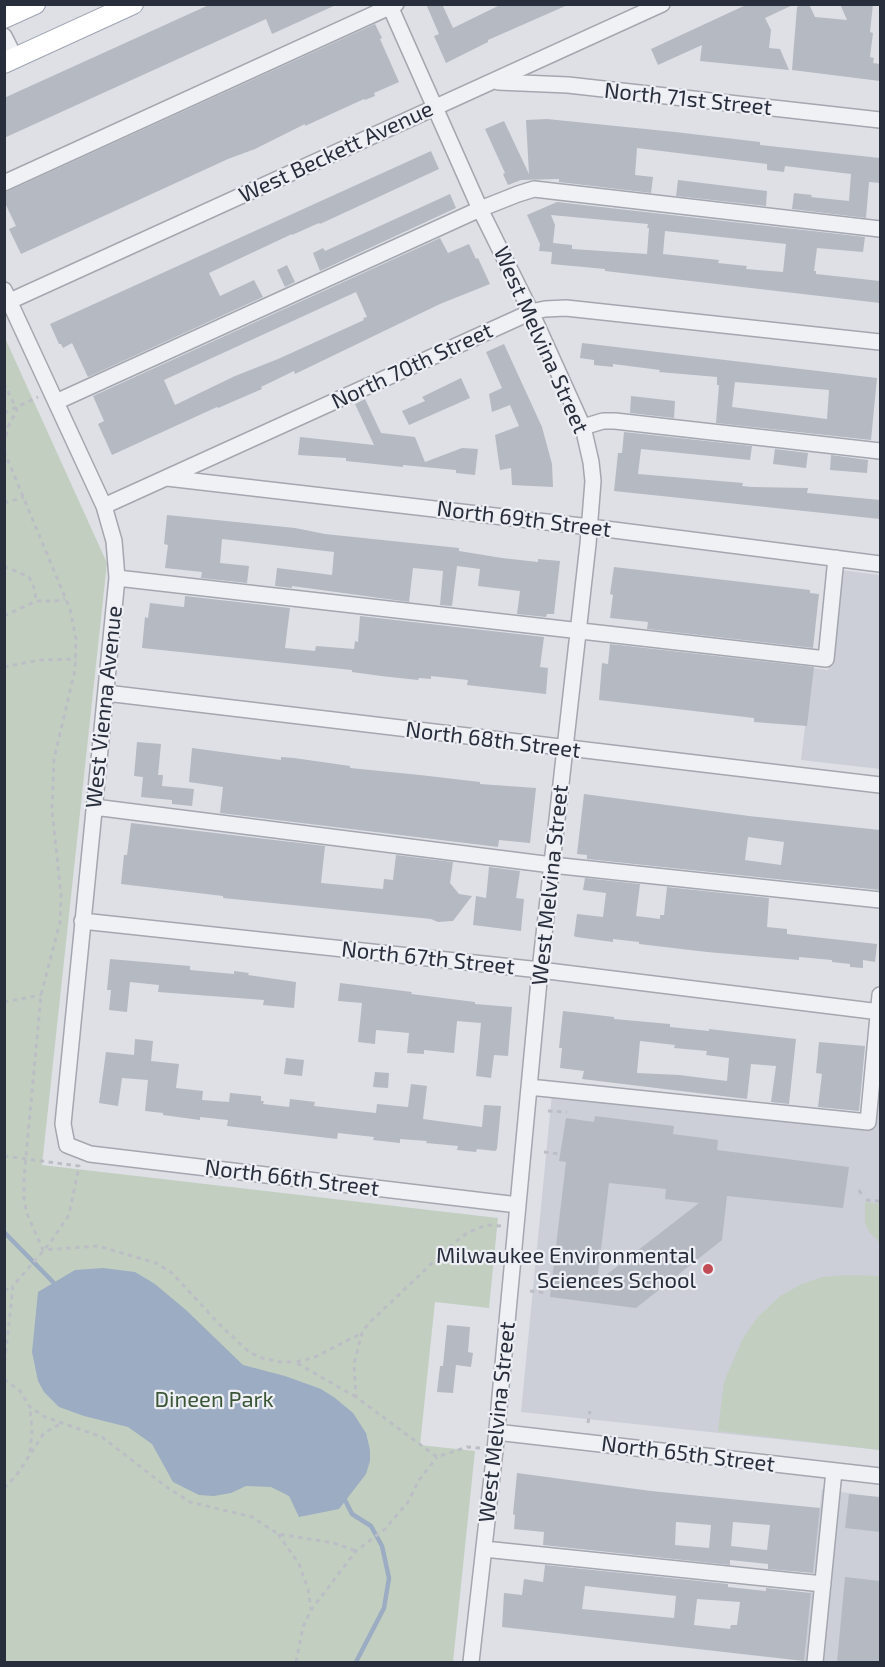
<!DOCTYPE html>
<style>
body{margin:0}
#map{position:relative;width:885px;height:1667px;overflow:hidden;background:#dee0e6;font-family:"Exo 2",sans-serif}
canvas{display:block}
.frame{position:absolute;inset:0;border:6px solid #282e3b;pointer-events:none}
</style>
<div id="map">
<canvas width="885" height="1667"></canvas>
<div class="frame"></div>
</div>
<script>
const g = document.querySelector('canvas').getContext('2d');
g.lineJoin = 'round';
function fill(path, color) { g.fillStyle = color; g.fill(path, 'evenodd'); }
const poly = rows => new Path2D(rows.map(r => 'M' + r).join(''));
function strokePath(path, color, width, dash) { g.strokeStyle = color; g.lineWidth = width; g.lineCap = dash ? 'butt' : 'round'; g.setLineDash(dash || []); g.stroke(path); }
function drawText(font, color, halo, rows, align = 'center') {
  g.font = font + ' "Exo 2",sans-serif'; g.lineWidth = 4.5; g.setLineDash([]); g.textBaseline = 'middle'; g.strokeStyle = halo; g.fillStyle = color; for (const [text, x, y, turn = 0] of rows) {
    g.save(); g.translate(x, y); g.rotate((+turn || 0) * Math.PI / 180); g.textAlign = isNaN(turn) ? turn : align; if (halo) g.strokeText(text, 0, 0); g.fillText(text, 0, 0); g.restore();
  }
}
fill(poly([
 [840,570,880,575,880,769,801,760,812,668,828,670],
 [880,1048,880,1450,521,1412,552,1094,873,1125],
 [822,1489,880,1498,880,1662,802,1662]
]), '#cccfd7');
fill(poly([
 [5,338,107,563,42,1165,498,1218,489,1308,435,1302,420,1445,475,1451,453,1662,5,1662],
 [865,1202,880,1204,880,1243,870,1233,865,1223],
 [848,1275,880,1276,880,1450,718,1431,724,1382,743,1338,758,1317,780,1296,802,1284,822,1277]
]), '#c2cfc0');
fill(poly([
 [103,1268,135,1272,155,1284,186,1310,243,1365,285,1376,321,1389,335,1398,353,1413,366,1433,370,1450,370,1461,366,1474,339,1509,299,1517,289,1496,271,1487,246,1486,231,1493,214,1496,199,1495,173,1482,152,1444,128,1427,84,1416,59,1407,44,1392,38,1381,32,1352,38,1292,75,1270]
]), '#9bacc3');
strokePath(poly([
 [4,1232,53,1282],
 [345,1500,352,1514,371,1526,382,1546,389,1578,384,1608,356,1662]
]), '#9bacc3', 4.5);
fill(poly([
 [211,4,338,4,272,34,266,19,4,138,4,98],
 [426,4,442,4,453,28,502,4,570,4,488,40,488,42,446,63,434,36,439,34],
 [748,4,795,4,765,18,771,30,769,48,780,49,789,70,700,61,702,45,658,65,651,49],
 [802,4,809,4,815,17,847,20,840,4,873,4,870,32,873,33,870,57,874,58,873,63,880,64,880,81,792,70,797,7],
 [375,24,382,38,380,39,399,82,374,93,375,96,365,100,364,99,305,126,305,124,255,149,228,159,21,254,9,229,16,226,4,201,4,193],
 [547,119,675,132,760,142,760,145,880,158,880,183,869,182,866,218,792,209,794,193,812,195,811,197,849,201,851,174,785,166,784,172,767,170,767,164,637,148,635,175,653,177,651,193,559,182,559,179,521,180,508,185,503,174,505,173,485,129,504,121,529,174,526,120],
 [431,151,439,169,320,224,319,223,292,235,292,234,209,273,220,296,254,280,263,297,88,377,72,343,63,348,61,344,59,344,50,324],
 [678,180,767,191,766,206,676,196],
 [450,194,456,208,320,271,313,253,323,248,325,251],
 [557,202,865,237,863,252,817,248,814,271,816,271,816,274,880,281,880,303,605,271,605,269,551,264,552,252,539,251,540,244,527,215],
 [551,215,648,224,647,228,649,228,647,254,572,249,572,245,553,243,555,225],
 [665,231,786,244,783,272,746,269,747,266,718,263,719,260,663,254],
 [440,238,448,253,469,244,476,259,478,258,490,284,440,304,295,374,294,371,261,387,262,389,218,408,217,407,112,455,98,424,104,421,93,396],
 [356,292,367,317,363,318,364,320,278,359,235,376,175,405,164,380],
 [287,265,295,282,285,287,277,270],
 [582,343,877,378,871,440,716,423,719,385,717,385,717,377,659,372,660,370,613,364,613,367,594,365,594,360,580,358],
 [735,382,829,390,827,419,732,407],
 [504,344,542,427,552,464,553,487,512,485,511,468,500,470,495,435,519,426,510,405,492,412,489,394,502,388,486,352],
 [461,378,470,398,409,425,402,411,425,401,422,397],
 [631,396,675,401,674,418,630,413],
 [365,399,381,433,415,437,425,462,462,448,478,449,475,475,456,473,456,470,403,465,403,467,346,461,346,458,298,455,300,437,374,445,355,404],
 [624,432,752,446,750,460,641,449,638,474,743,483,742,486,752,487,808,488,807,493,880,500,880,519,614,491,618,453,622,453],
 [775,449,808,453,806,468,773,464],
 [831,455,868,460,867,473,830,470],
 [167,515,295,528,325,534,459,548,459,551,502,558,538,562,538,559,560,561,554,614,547,614,546,617,517,614,520,591,478,586,480,569,457,566,452,606,440,605,443,571,413,568,409,602,292,586,292,588,275,586,277,568,332,575,334,552,222,539,220,563,249,566,247,583,201,578,202,572,165,568,168,545,164,544],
 [614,567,810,590,810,593,819,594,813,648,647,629,648,622,610,618,613,595,610,594],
 [185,596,290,608,285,648,315,651,316,646,354,649,355,641,358,642,360,616,544,637,540,667,548,668,546,694,467,685,468,680,431,676,431,679,419,678,418,680,381,676,352,672,352,670,142,648,145,617,148,618,150,603,184,607],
 [610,644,814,667,807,726,754,722,754,718,599,700,602,663,608,664],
 [137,742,161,744,158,775,163,775,162,786,194,789,192,806,172,804,172,800,141,797,143,777,134,776],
 [192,748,281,760,281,757,294,758,350,766,350,768,420,775,480,782,480,784,536,788,530,843,499,840,498,847,220,813,223,787,189,782],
 [584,794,749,816,880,830,880,890,587,859,587,855,577,854],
 [748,837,784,842,781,865,745,860],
 [131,823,325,846,321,883,383,889,384,879,393,880,396,855,453,862,450,883,459,894,472,896,453,921,438,922,431,919,223,898,223,896,121,884,124,855,127,855],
 [489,867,520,871,516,898,524,899,521,931,473,925,476,896,486,898],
 [585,878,640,884,636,916,660,919,660,915,664,915,667,887,769,898,767,927,787,929,787,934,877,944,875,962,863,960,863,968,850,967,850,964,832,962,832,960,799,957,799,960,707,952,639,944,639,942,613,939,613,942,576,937,574,936,577,914,603,917,606,893,583,890],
 [110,959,190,966,190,970,234,974,234,971,249,973,248,975,296,982,294,1008,263,1005,264,1000,158,992,159,985,130,982,127,1012,109,1010,111,990,107,990],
 [340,983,412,992,411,994,475,1002,475,1004,512,1007,508,1056,494,1055,491,1078,476,1076,481,1023,457,1021,454,1053,424,1050,424,1054,407,1053,409,1033,376,1030,375,1044,358,1042,362,1003,338,1001],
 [563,1011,614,1017,614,1019,670,1024,670,1027,709,1031,709,1029,796,1039,789,1104,771,1102,776,1066,751,1064,747,1099,582,1079,584,1071,560,1068,562,1048,559,1048],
 [640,1041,675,1045,674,1048,707,1051,706,1055,729,1058,727,1081,679,1075,637,1073],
 [135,1039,153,1041,151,1061,179,1064,176,1088,203,1091,202,1100,229,1102,230,1093,261,1096,261,1101,264,1101,263,1104,289,1107,290,1099,315,1102,314,1106,376,1113,377,1104,408,1107,411,1084,427,1086,423,1119,482,1127,484,1105,501,1106,497,1149,495,1151,477,1149,476,1152,457,1150,458,1146,426,1143,427,1141,400,1139,400,1143,373,1140,374,1137,338,1133,337,1139,227,1126,228,1120,200,1117,200,1120,163,1115,163,1113,145,1111,148,1080,122,1078,118,1106,99,1103,106,1052,134,1055],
 [819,1042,865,1046,859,1111,818,1107,822,1074,816,1073],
 [286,1058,304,1060,302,1076,284,1074],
 [375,1072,389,1073,388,1088,373,1087],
 [595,1116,674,1126,673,1134,718,1140,717,1150,849,1167,843,1208,727,1196,722,1240,636,1308,550,1297,566,1162,559,1161,566,1118,594,1122],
 [609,1183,666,1189,665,1199,699,1203,597,1282],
 [447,1325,470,1327,468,1352,473,1353,471,1367,456,1365,453,1393,437,1392,440,1366,443,1366],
 [517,1473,651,1491,820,1508,813,1573,768,1569,768,1564,730,1560,730,1565,543,1545,544,1532,514,1529,515,1515,513,1514],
 [676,1522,711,1525,709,1548,675,1545],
 [733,1522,770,1525,767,1550,731,1546],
 [849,1494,880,1497,880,1532,845,1528],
 [545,1565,728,1584,728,1587,766,1591,766,1588,811,1593,804,1661,502,1627,504,1593,522,1595,524,1579,543,1582],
 [585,1586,676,1596,674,1618,582,1609],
 [697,1599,740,1602,737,1625,731,1625,730,1629,694,1625],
 [845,1577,880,1581,880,1662,837,1662]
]), '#b5b9c2');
const minor = poly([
 [389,4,480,209,531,312,583,427,591,462,593,481,588,544,540,970,495,1450,471,1662],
 [4,36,15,58],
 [498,82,568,85,880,120],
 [4,183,396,4],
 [4,290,104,506,114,541,117,578,63,1124,67,1145,90,1154,518,1205],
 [10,301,662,4],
 [56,402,480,209,518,194,534,189,880,229],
 [583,427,603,421,615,421,880,451],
 [167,478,590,527,880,564],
 [104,506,531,312,545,309,566,308,880,342],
 [117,578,826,659,836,558],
 [106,693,880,785],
 [94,807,552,865,880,900],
 [82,921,540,970,880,1012],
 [529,1087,868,1122,880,995],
 [496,1432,880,1476],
 [484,1549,823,1584],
 [815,1662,834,1471]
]);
const major = poly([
 [4,18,35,4],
 [4,63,133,4]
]);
strokePath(minor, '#a4a7af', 18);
strokePath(major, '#9ea4b1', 22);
strokePath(poly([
 [4,383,17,410,8,427,4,444],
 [4,413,38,397],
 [4,451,70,609,76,639,75,670,54,759,52,810,61,895,60,922,41,995,24,1178,24,1201,28,1216,43,1250,98,1246,156,1263,172,1273,219,1324,249,1352,262,1358,280,1362,295,1362],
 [4,503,24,497],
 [4,523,4,542],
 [4,566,29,577,35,590,36,601],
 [4,616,36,601,56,601,65,599],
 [4,667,40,660,76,659],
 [4,1002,41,995],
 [548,1111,567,1112],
 [544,1152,560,1154],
 [4,1156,79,1166,69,1215,50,1243,13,1286,4,1369],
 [859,1190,863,1197],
 [866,1200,880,1201],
 [4,1289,13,1290],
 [530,1291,548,1293],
 [4,1379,20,1391,30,1407,45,1417,102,1437,168,1488,190,1502,252,1517,278,1534,334,1543,356,1551],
 [356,1397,295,1362,313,1358,362,1333],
 [588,1423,590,1411],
 [480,1448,467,1447,437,1457,356,1397,354,1364,362,1333,368,1324,448,1248,467,1233,486,1225,502,1226],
 [30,1452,32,1430,30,1408],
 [4,1488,16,1476,44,1433,62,1423],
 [278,1534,299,1564,308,1589,311,1610],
 [296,1662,303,1627,311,1610,356,1551,385,1529,408,1502,419,1480,437,1457]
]), '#bcbec5', 3, [4.5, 4.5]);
strokePath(minor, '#f0f1f5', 15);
strokePath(major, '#fff', 20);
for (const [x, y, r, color] of [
 [708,1269,6,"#c24c55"]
]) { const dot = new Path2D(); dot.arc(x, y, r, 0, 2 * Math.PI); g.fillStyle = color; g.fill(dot); strokePath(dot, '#edeff4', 2); }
drawText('22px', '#282e3b', '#edeff4', [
 ["North 71st Street",688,99,6],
 ["West Beckett Avenue",336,152,-25],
 ["West Melvina Street",541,340,66],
 ["North 70th Street",412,366,-25],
 ["North 69th Street",524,519,7],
 ["West Vienna Avenue",104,707,-84],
 ["North 68th Street",493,740,7],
 ["West Melvina Street",550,885,-84],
 ["North 67th Street",428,958,6],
 ["North 66th Street",292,1178,7],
 ["West Melvina Street",497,1422,-84],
 ["North 65th Street",688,1454,7]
]);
drawText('22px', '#282e3b', '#edeff4', [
 ["Milwaukee Environmental",696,1256],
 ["Sciences School",696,1281]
], 'right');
drawText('22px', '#3a5637', '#edeff4', [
 ["Dineen Park",214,1400]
]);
</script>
